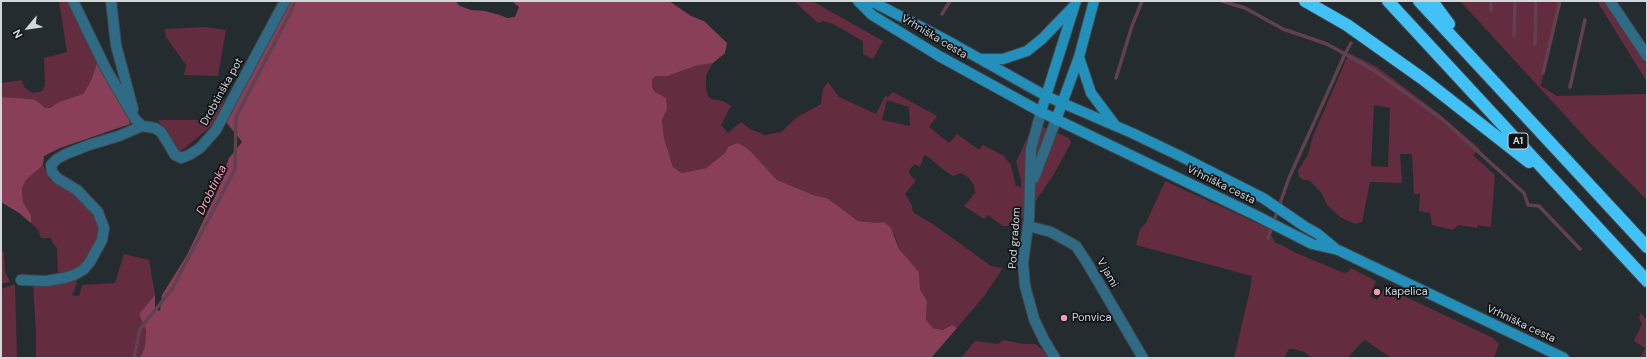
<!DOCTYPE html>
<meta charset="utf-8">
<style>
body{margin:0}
#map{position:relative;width:1648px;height:359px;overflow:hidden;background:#242c30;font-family:"DM Sans",sans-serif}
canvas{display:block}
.frame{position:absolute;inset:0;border:2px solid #d2d7da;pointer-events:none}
.north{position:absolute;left:8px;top:8px;width:40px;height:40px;-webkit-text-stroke:3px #101315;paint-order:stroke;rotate:241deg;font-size:11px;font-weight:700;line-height:16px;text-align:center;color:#d2d7da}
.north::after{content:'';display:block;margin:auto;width:14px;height:18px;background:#d2d7da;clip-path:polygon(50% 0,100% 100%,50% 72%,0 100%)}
</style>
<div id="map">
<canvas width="1648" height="359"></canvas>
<div class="frame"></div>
<div class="north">N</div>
</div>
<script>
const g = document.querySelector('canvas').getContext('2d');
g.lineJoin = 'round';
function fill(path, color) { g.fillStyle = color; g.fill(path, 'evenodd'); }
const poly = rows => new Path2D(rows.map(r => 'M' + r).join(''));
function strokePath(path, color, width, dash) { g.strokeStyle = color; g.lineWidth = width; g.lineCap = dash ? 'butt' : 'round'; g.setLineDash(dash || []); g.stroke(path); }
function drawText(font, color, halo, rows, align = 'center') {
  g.font = font + ' "DM Sans",sans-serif'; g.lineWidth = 3.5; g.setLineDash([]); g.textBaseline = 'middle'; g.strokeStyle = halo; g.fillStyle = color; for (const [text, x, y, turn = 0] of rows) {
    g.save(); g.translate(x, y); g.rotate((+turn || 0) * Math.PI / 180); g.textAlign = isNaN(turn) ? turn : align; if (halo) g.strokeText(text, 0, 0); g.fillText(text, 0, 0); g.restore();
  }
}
fill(poly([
 [59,1,69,1,98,60,90,83,83,94,59,102,50,108,45,108,37,101,32,99,1,97,1,83,22,80,24,87,33,93,42,91,45,86,44,58,67,52],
 [794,1,812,1,883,41,876,54,873,59,863,54,863,41,833,24,823,21,818,23],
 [1460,1,1560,1,1548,49,1541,86,1557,96,1647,94,1647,200,1593,146],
 [1597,1,1605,1,1647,64,1647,82],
 [206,27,226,30,218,76,184,75,186,65,166,37,164,29],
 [1349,53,1377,67,1438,113,1480,149,1473,155,1495,175,1491,227,1478,225,1477,228,1458,225,1453,230,1432,225,1430,213,1419,211,1420,194,1414,194,1412,154,1400,154,1402,183,1370,182,1362,222,1355,224,1340,217,1327,205,1322,194,1316,187,1309,180,1304,180,1299,177,1298,170,1308,155,1313,136],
 [1374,105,1390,108,1388,167,1371,166],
 [713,63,706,75,706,89,708,96,711,99,723,101,731,106,721,125,728,133,741,122,750,129,765,135,781,132,796,118,821,104,823,89,828,82,839,97,876,114,885,96,888,97,893,92,937,116,929,127,949,143,957,134,979,150,983,145,1004,156,1011,165,1016,186,1021,187,1021,180,1016,162,1034,123,1069,138,1071,143,1054,174,1026,215,1010,226,1003,226,988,215,984,219,964,206,975,193,974,185,968,177,961,173,953,176,948,173,928,157,924,155,920,167,915,164,909,170,910,175,916,181,905,194,912,205,912,209,914,213,933,224,991,266,1003,268,985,295,957,328,952,325,943,330,933,328,926,320,927,301,920,289,919,272,899,249,895,235,884,222,876,223,858,221,827,198,816,196,777,180,760,162,728,147,725,153,706,168,682,173,673,167,664,138,662,120,667,109,652,87,652,79,656,76,668,76,695,66],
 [887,100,909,107,910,126,882,120],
 [216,96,225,99,215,123,180,152,175,148,158,120,212,120],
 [43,165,50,180,78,194,100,222,100,235,83,267,70,273,58,274,57,248,52,242,51,238,41,238,38,230,31,223,31,215,23,202,22,188,26,180],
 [1165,181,1272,230,1271,235,1275,243,1282,245,1294,252,1344,273,1349,271,1351,268,1376,281,1370,296,1377,300,1385,287,1493,338,1499,344,1494,358,1391,358,1365,340,1360,344,1348,358,1312,358,1304,352,1294,349,1289,349,1284,358,1234,358,1250,290,1252,276,1136,245,1140,229,1146,223],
 [1,249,4,253,5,272,10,282,1,284],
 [124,254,149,260,155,295,139,314,146,330,145,347,140,358,36,358,36,333,33,285,75,279,77,283,72,295,79,296,82,285,115,283],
 [15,284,17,358,1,358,1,289],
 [1641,313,1647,320,1647,358,1640,358,1645,348,1634,341,1642,324,1639,318],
 [1003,340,1024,344,1035,344,1044,351,1049,358,961,358,975,341,998,344]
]), '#642c3f');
fill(poly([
 [290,1,455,1,460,6,471,10,485,11,500,15,507,18,515,17,519,7,512,1,669,1,691,16,704,21,727,43,725,53,713,63,695,66,668,76,656,76,652,79,652,87,655,92,666,98,667,109,662,120,664,138,673,167,682,173,706,168,725,153,728,147,737,143,745,147,751,152,777,180,816,196,827,198,858,221,876,223,884,222,891,228,899,249,919,272,920,289,927,301,926,320,933,328,943,330,952,325,957,328,931,358,140,358,145,347,146,330,139,314,155,295,155,309,160,311,162,295,187,255,217,192,229,158,242,142,226,122],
 [98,60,128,116,130,124,60,148,44,156,43,165,26,180,22,188,23,202,31,215,31,223,19,213,1,202,1,97,32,99,37,101,45,108,50,108,59,102,83,94,90,83]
]), '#8a3f59');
strokePath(poly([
 [1222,1,1245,8,1283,29,1327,44,1345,54,1289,178,1268,238],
 [1491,10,1491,1],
 [942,14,950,1],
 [1514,36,1515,1],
 [1351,43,1345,54,1375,71,1442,119,1524,193,1528,205,1539,206,1580,249],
 [1535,44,1536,1],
 [1543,73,1560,1],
 [1116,78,1132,26,1142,1],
 [1570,87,1585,20],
 [134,358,140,329,172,289,235,169,236,117,290,13,295,1]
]), '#61404f', 3.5);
const street = poly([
 [73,1,106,69,135,119,142,126,155,128,161,132,175,155,181,158,189,155,200,148,216,130,285,1],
 [111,1,116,45,133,109],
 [1610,1,1647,56],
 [1041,112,1031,149,1029,218,1023,263,1025,286,1034,319,1044,340,1055,358],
 [1034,178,1056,120],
 [1028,226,1051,232,1076,246,1086,261,1143,358],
 [21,280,46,281,64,278,74,275,83,270,90,262,102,240,104,228,98,212,77,190,57,178,52,172,51,165,57,159,66,154,89,145,119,136,142,126]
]);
const secondary = poly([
 [858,1,872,15,939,56,1041,112,1255,215,1312,244,1338,250,1564,358],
 [858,1,875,3,948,41,1046,96,1132,133,1180,156,1263,198,1304,226,1318,234,1336,249],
 [1079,57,1091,93,1115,125],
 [982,59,1003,59,1027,51,1042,39,1073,7],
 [1041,112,1076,1],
 [1056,120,1079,57,1094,1]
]);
const highway = poly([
 [1305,1,1347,25,1423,79,1529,162],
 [1388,1,1647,281],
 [1419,1,1647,247],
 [1432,1,1449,24]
]);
strokePath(street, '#40474b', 12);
strokePath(secondary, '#40474b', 12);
strokePath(highway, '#40474b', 14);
strokePath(street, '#306b86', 10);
strokePath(secondary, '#238fbb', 10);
strokePath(highway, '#42c1f7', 12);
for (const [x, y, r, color] of [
 [1377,292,4,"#f19ab3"],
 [1064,318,4,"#f19ab3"]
]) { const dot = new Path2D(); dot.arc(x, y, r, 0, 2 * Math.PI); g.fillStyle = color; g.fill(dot); strokePath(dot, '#101315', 1.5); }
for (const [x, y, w] of [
 [1518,141,20]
]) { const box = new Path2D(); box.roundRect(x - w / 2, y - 8, w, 16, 3); g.fillStyle = '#101315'; g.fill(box); strokePath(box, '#d2d7da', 1); }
drawText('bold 10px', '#d2d7da', null, [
 ["A1",1518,141]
]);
drawText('11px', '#d2d7da', '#101315', [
 ["Vrhniška cesta",934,37,31],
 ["Drobtinška pot",222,92,-61],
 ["Vrhniška cesta",1221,185,26],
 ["Pod gradom",1015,238,-86],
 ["V jami",1107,273,60],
 ["Vrhniška cesta",1521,324,25]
]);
drawText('11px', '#d2d7da', '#101315', [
 ["Kapelica",1385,292],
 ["Ponvica",1072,318]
], 'left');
drawText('italic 12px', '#fda4be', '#101315', [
 ["Drobtinka",212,190,-64]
]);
</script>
